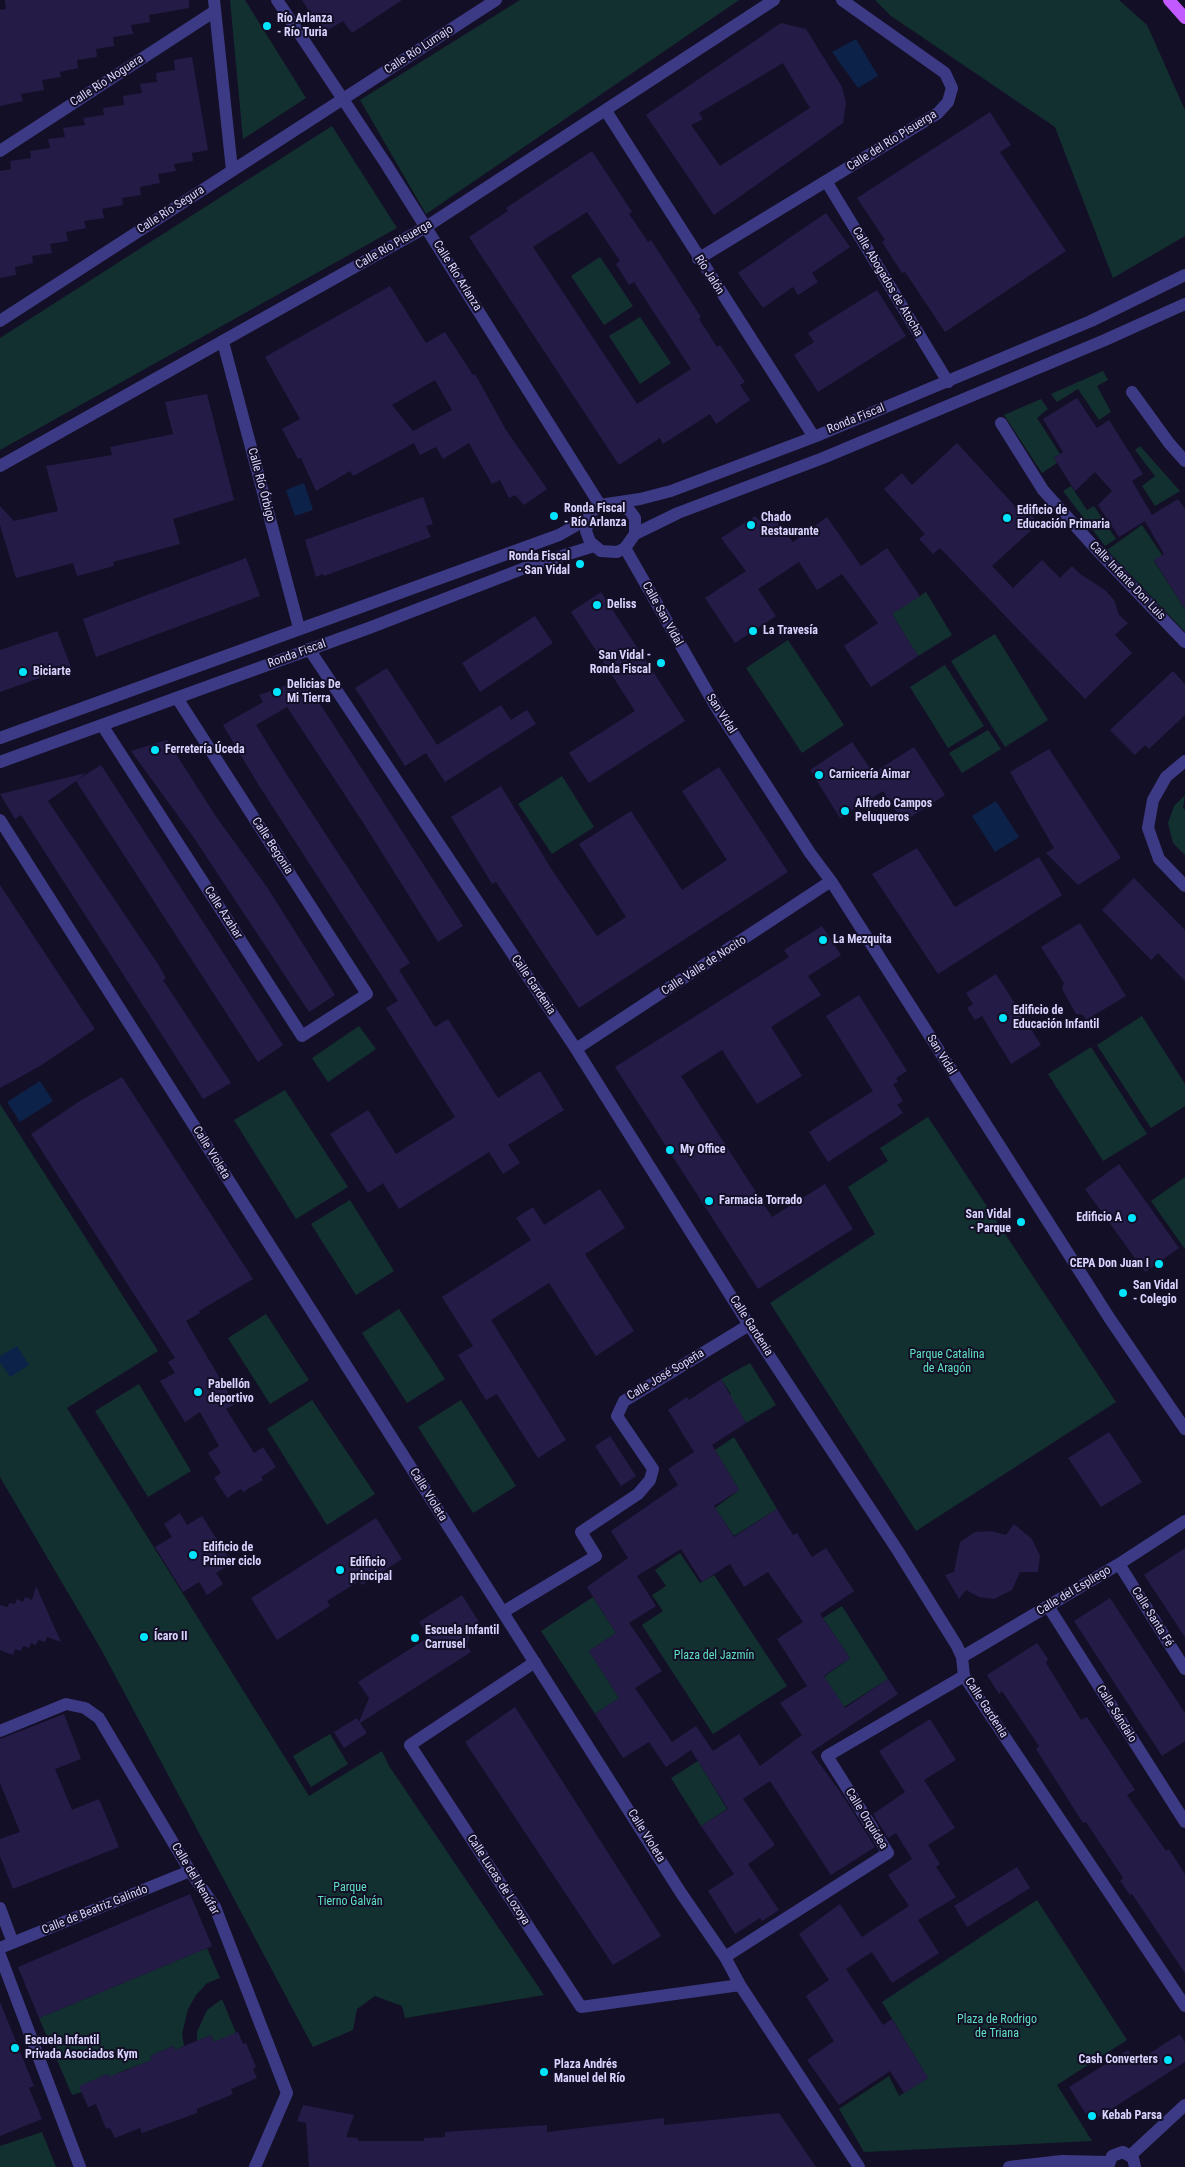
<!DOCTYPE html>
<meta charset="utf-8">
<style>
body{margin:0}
canvas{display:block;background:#130f26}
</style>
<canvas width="1185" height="2167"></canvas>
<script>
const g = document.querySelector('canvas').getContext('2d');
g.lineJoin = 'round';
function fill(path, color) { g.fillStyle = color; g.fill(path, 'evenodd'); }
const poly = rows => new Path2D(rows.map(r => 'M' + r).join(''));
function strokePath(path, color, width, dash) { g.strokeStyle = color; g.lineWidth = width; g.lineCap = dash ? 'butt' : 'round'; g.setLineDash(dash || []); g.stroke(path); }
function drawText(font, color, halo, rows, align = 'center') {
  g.font = font + ' "Roboto Condensed",sans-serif'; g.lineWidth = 4; g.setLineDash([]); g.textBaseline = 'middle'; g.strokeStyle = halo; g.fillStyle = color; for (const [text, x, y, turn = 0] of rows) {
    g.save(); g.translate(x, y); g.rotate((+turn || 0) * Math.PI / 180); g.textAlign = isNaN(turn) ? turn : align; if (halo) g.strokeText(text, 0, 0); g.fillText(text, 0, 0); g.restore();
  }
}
fill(poly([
 [230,0,245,0,306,98,243,139],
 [520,0,739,0,426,214,360,100],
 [875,0,1119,0,1147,25,1185,110,1185,236,1113,278,1055,127,891,16],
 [332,126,397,228,0,450,0,338],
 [600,257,633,306,604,325,571,276],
 [640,317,671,363,640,384,609,336],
 [1103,371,1108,380,1097,386,1111,412,1099,420,1078,389,1057,402,1051,394],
 [1041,399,1048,409,1037,418,1060,454,1054,458,1057,463,1042,473,1004,415],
 [1140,446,1180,491,1155,506,1142,486,1155,476,1135,450],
 [1071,486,1087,510,1094,506,1116,539,1105,546,1063,491],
 [1142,525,1162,555,1154,561,1185,609,1185,632,1107,550],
 [926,592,952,635,918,656,892,614],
 [995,634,1048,720,1005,747,951,661],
 [788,640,844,725,802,753,746,668],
 [945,665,984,726,948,748,910,687],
 [988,730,1001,749,962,773,949,753],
 [562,776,594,827,552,854,518,804],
 [1185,795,1183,808,1185,810,1185,855,1173,843,1168,823,1174,806],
 [1142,1016,1185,1084,1185,1106,1151,1128,1097,1045],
 [359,1026,376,1049,328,1082,312,1058],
 [1091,1047,1147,1134,1103,1161,1048,1074],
 [285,1090,348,1187,296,1219,234,1120],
 [0,1104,158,1351,67,1408,309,1796,382,1751,389,1766,544,1995,405,2018,402,2006,375,1996,357,2009,353,2030,313,2047,101,1649,0,1477],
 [928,1117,1116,1402,916,1531,770,1303,875,1234,848,1187,888,1161,880,1148],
 [1185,1177,1185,1249,1151,1201],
 [350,1200,394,1271,356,1295,311,1224],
 [399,1309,445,1379,407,1403,362,1333],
 [266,1314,309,1380,270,1404,228,1338],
 [750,1363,776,1405,746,1423,736,1407,725,1398,731,1394,721,1379],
 [139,1384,191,1471,148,1497,95,1411],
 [312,1400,375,1494,327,1525,267,1429],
 [461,1400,516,1486,473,1513,418,1427],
 [734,1437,777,1509,734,1536,715,1508,739,1490,715,1450],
 [680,1553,700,1583,714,1575,787,1686,713,1734,642,1625,663,1611,652,1595,666,1586,655,1570],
 [593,1597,616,1633,589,1651,619,1698,595,1714,541,1631],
 [842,1606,888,1679,844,1707,824,1677,850,1658,823,1618],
 [330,1734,348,1764,311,1787,293,1756],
 [698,1761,727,1809,701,1826,671,1778],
 [1037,1900,1127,2040,1057,2085,1092,2141,864,2152,839,2109,889,2076,899,2096,928,2078,882,2002],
 [207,1948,220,1978,207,1983,196,1995,188,2009,182,2034,184,2046,175,2050,174,2046,150,2056,152,2060,118,2073,111,2082,108,2074,80,2086,82,2092,72,2095,39,2018],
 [222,1999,236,2033,214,2042,211,2035,197,2041,197,2032,207,2010],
 [42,2132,56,2167,0,2167,0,2146]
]), '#12302f');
fill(poly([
 [856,39,878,76,858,88,832,52],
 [304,483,313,510,295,516,286,490],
 [996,801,1019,837,995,852,972,816],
 [40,1081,53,1101,20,1122,7,1102],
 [17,1346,29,1365,10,1377,0,1362,0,1356]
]), '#0c2248');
fill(poly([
 [5,0,189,0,189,8,149,15,150,22,131,25,133,34,113,37,114,46,96,49,97,57,77,60,78,68,60,72,61,77,42,80,44,90,21,94,23,101,0,106,0,10,6,9],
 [302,0,402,0,352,33,343,21,323,33],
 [781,23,806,29,842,87,846,103,843,123,714,215,646,115],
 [783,63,810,108,720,166,691,125,703,119,699,113],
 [192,57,208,150,192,153,193,161,174,164,176,171,158,174,160,183,140,187,141,195,122,198,123,205,102,209,104,218,84,221,86,228,66,232,68,241,50,244,52,253,32,256,33,263,15,267,16,275,0,278,0,171,11,169,10,161,31,158,30,151,50,148,48,139,65,137,63,128,85,125,83,118,104,115,103,108,124,105,123,96,142,93,140,84,157,82,156,73,175,70,174,60],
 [990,112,1011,145,1000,152,1066,251,945,332,905,272,902,273,882,242,885,240,857,198],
 [592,151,632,212,629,214,648,242,651,240,701,317,699,319,717,347,720,345,745,382,740,385,750,400,716,424,710,414,663,444,660,438,619,465,469,237,508,211,506,208],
 [587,212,620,261,616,264,629,285,634,282,691,369,637,404,533,247],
 [826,213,850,247,812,273,818,282,798,295,793,287,763,308,738,273],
 [390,286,426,343,445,332,473,375,475,374,506,430,547,489,524,505,515,495,509,498,500,480,492,484,469,443,443,459,436,447,420,455,414,443,353,476,350,471,316,491,301,458,298,459,282,429,300,419,265,357],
 [435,380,452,410,413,431,392,405],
 [877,290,906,336,818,392,794,355,814,342,808,333],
 [207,394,234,500,173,519,180,544,113,562,114,566,77,576,73,563,16,578,0,525,0,506,14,521,58,511,46,466,112,455,110,447,173,434,165,402],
 [1077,398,1097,428,1109,420,1143,474,1132,481,1152,515,1178,499,1185,509,1185,609,1154,560,1164,554,1145,521,1119,537,1098,505,1112,491,1095,472,1075,491,1054,458,1063,452,1043,419],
 [957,443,1024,516,1028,512,1039,523,992,566,1013,588,1042,560,1060,578,1072,566,1080,574,1105,590,1114,600,1119,615,1128,623,1115,635,1132,653,1085,699,940,548,933,554,919,539,925,534,884,489,902,473,912,485],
 [423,497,433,524,426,526,431,537,324,576,323,574,316,577,305,540],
 [771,515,793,542,827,517,861,566,887,548,920,596,892,614,918,656,871,687,844,646,878,623,842,574,817,590,799,562,758,589,776,616,735,643,705,598,746,571,721,538,755,516,759,520],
 [246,558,260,596,96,657,83,619],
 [601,592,685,721,589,783,569,753,635,711,571,612],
 [535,616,553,643,480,692,462,663],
 [57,631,71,667,0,692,0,650],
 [387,668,437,745,501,705,511,720,527,710,536,724,445,782,426,753,405,766,355,688],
 [1173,671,1185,684,1185,715,1149,749,1145,745,1135,755,1110,730],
 [304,679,463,926,438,942,364,824,287,707,256,725,287,775,410,963,399,970,435,1027,448,1019,498,1098,540,1071,564,1110,508,1145,520,1163,503,1174,489,1152,399,1209,383,1183,368,1193,330,1134,368,1110,396,1154,455,1117,386,1008,398,1001,258,784,223,725,263,702,259,695],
 [167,740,217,818,267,887,335,995,309,1012,192,835,131,751],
 [852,742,873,773,914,747,945,795,903,822,883,791,840,818,810,770],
 [1049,749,1121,858,1078,885,1046,853,1054,848,1010,772],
 [101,765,283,1045,258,1062,76,781,48,801,158,964,166,978,163,980,231,1083,203,1099,21,815,15,819,0,794,86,773,77,780],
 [719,767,788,872,579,1008,496,882,492,884,451,817,501,786,550,867,597,936,626,917,579,844,631,811,682,890,727,860,682,791],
 [917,848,955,907,1039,857,1062,895,938,974,872,874],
 [1134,878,1185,930,1185,981,1158,953,1151,960,1102,910],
 [0,885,95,1029,40,1066,0,1088],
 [1080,923,1126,996,1086,1020,1083,1015,1076,1014,1062,989,1064,983,1041,947],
 [822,926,841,955,808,976,821,995,771,1027,802,1076,757,1104,722,1050,681,1076,772,1217,825,1184,853,1229,758,1289,615,1067,789,957,784,950],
 [996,974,1041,1045,1011,1064,982,1016,975,1020,967,1008,973,1004,966,993],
 [859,995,907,1071,896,1078,898,1082,893,1084,903,1101,897,1105,903,1113,828,1162,809,1132,873,1091,826,1016],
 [122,1077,253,1279,199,1311,200,1313,186,1321,235,1404,226,1409,254,1453,263,1447,276,1467,261,1477,263,1480,243,1492,241,1489,227,1498,214,1478,221,1473,208,1453,219,1446,200,1412,185,1422,160,1381,175,1373,168,1362,175,1358,31,1134,83,1099],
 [1119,1164,1179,1248,1145,1272,1085,1189],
 [600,1189,625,1228,585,1254,634,1331,596,1356,549,1283,491,1320,566,1440,538,1458,497,1394,486,1400,458,1355,473,1346,442,1297,531,1240,516,1218,533,1207,544,1225],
 [721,1379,746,1423,712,1445,739,1490,714,1506,734,1537,777,1509,793,1535,797,1533,812,1557,826,1548,854,1591,820,1614,850,1658,824,1676,845,1708,888,1679,898,1694,811,1752,841,1793,875,1847,831,1875,770,1781,743,1799,775,1845,748,1864,779,1910,762,1921,760,1918,735,1934,708,1891,734,1874,701,1826,728,1809,691,1750,666,1767,649,1742,623,1758,595,1714,619,1698,589,1651,616,1633,587,1587,628,1558,611,1531,678,1485,668,1469,694,1452,668,1410,687,1397,689,1400],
 [681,1549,702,1582,730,1564,744,1587,768,1572,803,1622,777,1639,807,1686,780,1703,802,1735,760,1766,739,1734,713,1751,696,1726,672,1742,635,1688,662,1671,629,1623,656,1606,637,1576],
 [1109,1432,1142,1482,1101,1507,1068,1458],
 [610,1436,636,1476,621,1486,595,1446],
 [180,1513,187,1525,202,1516,232,1563,216,1573,223,1584,207,1595,199,1582,183,1592,155,1547,172,1537,164,1524],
 [376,1518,402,1559,362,1585,359,1581,327,1601,330,1606,277,1640,251,1598],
 [1014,1524,1032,1539,1040,1556,1038,1572,1020,1572,1012,1590,994,1599,979,1597,966,1590,959,1599,945,1575,954,1572,960,1542,975,1532,991,1531,1006,1535],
 [1185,1548,1185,1637,1144,1575],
 [36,1586,61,1642,47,1637,45,1642,38,1640,36,1645,31,1643,29,1648,23,1646,21,1651,15,1649,13,1655,0,1650,0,1605,8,1607,9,1603,15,1604,17,1599,23,1602,25,1597,32,1600],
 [462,1595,482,1627,470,1634,467,1646,471,1652,360,1723,367,1733,344,1748,334,1732,357,1718,359,1722,369,1698,358,1682,429,1637,419,1622],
 [1110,1598,1185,1713,1185,1741,1162,1756,1074,1621],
 [1037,1643,1048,1659,1046,1663,1081,1720,1087,1717,1135,1790,1127,1795,1166,1851,1169,1849,1185,1874,1185,1973,1132,1894,1130,1895,1120,1881,1123,1878,1086,1822,1083,1823,1036,1749,1039,1746,1002,1691,999,1694,987,1675],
 [515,1707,661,1936,613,1965,465,1742],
 [64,1714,81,1759,55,1769,72,1810,99,1799,119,1847,13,1889,0,1856,0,1839,20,1832,0,1783,0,1739],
 [930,1719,956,1760,924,1780,955,1828,928,1845,940,1864,936,1867,956,1897,918,1920,939,1953,892,1983,872,1952,846,1969,883,2025,892,2019,928,2078,904,2093,890,2071,839,2105,807,2060,834,2041,806,1996,829,1980,799,1934,840,1904,862,1937,909,1906,888,1875,912,1859,896,1833,888,1838,873,1814,905,1792,879,1751],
 [1017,1867,1030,1888,967,1927,954,1906],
 [190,1894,212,1946,39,2018,18,1967],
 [0,2002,34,2086,29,2088,42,2119,0,2136],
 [238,2032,243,2044,246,2043,256,2067,253,2069,257,2078,231,2089,233,2094,197,2109,197,2113,142,2133,140,2128,115,2138,110,2128,106,2129,96,2104,88,2107,79,2086,108,2074,109,2077,152,2060,150,2056,174,2046,175,2050,211,2035,214,2042],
 [1180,2034,1185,2042,1185,2062,1091,2122,1069,2087,1128,2050,1136,2062],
 [303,2105,354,2115,346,2137,358,2138,358,2141,424,2141,424,2138,445,2137,445,2132,547,2125,547,2132,664,2118,664,2125,779,2113,816,2167,309,2167,306,2123,297,2121]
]), '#241b47');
strokePath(poly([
 [214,0,232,170],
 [277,0,386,164,600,505],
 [606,111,814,437],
 [0,151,215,11],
 [826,181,948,382],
 [698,259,938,113,948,102,952,88,945,73,842,0],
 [0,321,496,0],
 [223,342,299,628],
 [1132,392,1169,443,1185,461],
 [1001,423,1043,490,1096,549,1185,642],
 [0,466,426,227,774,0],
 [617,503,630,511,635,518,635,534,625,548,617,552,601,551,590,542,586,531,590,513,600,505,640,499,671,491,814,437,1091,321,1185,275],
 [635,534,678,513,823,458,1105,340,1185,304],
 [625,548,716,707,810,853,831,881,1110,1319,1185,1429],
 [309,649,576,1049,749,1325,898,1551,957,1646,962,1657,964,1676,1185,2006],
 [102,725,302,1036,367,994,177,698],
 [0,738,559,535,587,519],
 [1185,761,1166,777,1153,800,1148,828,1159,859,1185,886],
 [0,762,369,628,530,566,594,546],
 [0,820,681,1893,725,1957,740,1985,859,2167],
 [576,1049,831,881],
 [1119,1564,1185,1669],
 [1048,1606,1185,1822],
 [503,1612,596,1556,581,1532,638,1494,650,1480,653,1469,617,1416,624,1401,749,1325],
 [962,1657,1119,1564,1185,1521],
 [535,1662,410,1745,581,2007,740,1985],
 [0,1731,66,1704,85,1708,99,1718,190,1871,215,1907,287,2093,255,2167],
 [0,1908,13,1943],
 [0,1948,190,1871],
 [0,1955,80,2167],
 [725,1957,888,1853,827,1756,964,1676],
 [1131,2155,1185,2105],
 [1009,2167,1062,2161,1108,2162],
 [1108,2167,1112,2156,1123,2152,1133,2158,1135,2167]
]), '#3d3a85', 12);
strokePath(poly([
 [1169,0,1185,18]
]), '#c25bff', 12);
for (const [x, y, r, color] of [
 [267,26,5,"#00e5ff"],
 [554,516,5,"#00e5ff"],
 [1007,518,5,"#00e5ff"],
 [751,525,5,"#00e5ff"],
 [580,564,5,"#00e5ff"],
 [597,605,5,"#00e5ff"],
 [753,631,5,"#00e5ff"],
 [661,663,5,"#00e5ff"],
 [23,672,5,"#00e5ff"],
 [277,692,5,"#00e5ff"],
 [155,750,5,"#00e5ff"],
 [819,775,5,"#00e5ff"],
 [845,811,5,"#00e5ff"],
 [823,940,5,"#00e5ff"],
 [1003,1018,5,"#00e5ff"],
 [670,1150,5,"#00e5ff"],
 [709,1201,5,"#00e5ff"],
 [1132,1218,5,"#00e5ff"],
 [1021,1222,5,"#00e5ff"],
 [1159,1264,5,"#00e5ff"],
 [1123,1293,5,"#00e5ff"],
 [198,1392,5,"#00e5ff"],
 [193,1555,5,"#00e5ff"],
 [340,1570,5,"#00e5ff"],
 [144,1637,5,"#00e5ff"],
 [415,1638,5,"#00e5ff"],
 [15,2048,5,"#00e5ff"],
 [1168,2060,5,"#00e5ff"],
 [544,2072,5,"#00e5ff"],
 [1092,2116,5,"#00e5ff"]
]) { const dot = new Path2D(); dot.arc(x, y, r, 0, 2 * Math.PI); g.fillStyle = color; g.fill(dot); strokePath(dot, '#130f26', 2); }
drawText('bold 12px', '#d9d4ff', '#130f26', [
 ["Río Arlanza",277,19],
 ["- Río Turia",277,33],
 ["Ronda Fiscal",564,509],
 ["- Río Arlanza",564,523],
 ["Edificio de",1017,511],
 ["Educación Primaria",1017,525],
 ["Chado",761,518],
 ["Restaurante",761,532],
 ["Ronda Fiscal",570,557,"right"],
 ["- San Vidal",570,571,"right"],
 ["Deliss",607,605],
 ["La Travesía",763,631],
 ["San Vidal -",651,656,"right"],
 ["Ronda Fiscal",651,670,"right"],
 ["Biciarte",33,672],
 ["Delicias De",287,685],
 ["Mi Tierra",287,699],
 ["Ferretería Úceda",165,750],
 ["Carnicería Aimar",829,775],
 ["Alfredo Campos",855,804],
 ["Peluqueros",855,818],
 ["La Mezquita",833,940],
 ["Edificio de",1013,1011],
 ["Educación Infantil",1013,1025],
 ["My Office",680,1150],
 ["Farmacia Torrado",719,1201],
 ["San Vidal",1011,1215,"right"],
 ["- Parque",1011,1229,"right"],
 ["Edificio A",1122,1218,"right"],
 ["CEPA Don Juan I",1149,1264,"right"],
 ["San Vidal",1133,1286],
 ["- Colegio",1133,1300],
 ["Pabellón",208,1385],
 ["deportivo",208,1399],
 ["Edificio de",203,1548],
 ["Primer ciclo",203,1562],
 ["Edificio",350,1563],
 ["principal",350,1577],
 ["Escuela Infantil",425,1631],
 ["Carrusel",425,1645],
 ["Ícaro II",154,1637],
 ["Escuela Infantil",25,2041],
 ["Privada Asociados Kym",25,2055],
 ["Cash Converters",1158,2060,"right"],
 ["Plaza Andrés",554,2065],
 ["Manuel del Río",554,2079],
 ["Kebab Parsa",1102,2116]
], 'left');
drawText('12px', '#d9d4ff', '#130f26', [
 ["Calle Río Lumajo",419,50,-33],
 ["Calle Río Noguera",107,81,-33],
 ["Calle del Río Pisuerga",892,141,-32],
 ["Calle Río Segura",171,210,-33],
 ["Calle Río Pisuerga",394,245,-30],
 ["Río Jalón",709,275,57],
 ["Calle Río Arlanza",457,276,58],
 ["Calle Abogados de Atocha",887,282,59],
 ["Ronda Fiscal",856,419,-22],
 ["Calle Río Órbigo",261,485,75],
 ["Calle Infante Don Luis",1127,581,46],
 ["Calle San Vidal",662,614,61],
 ["Ronda Fiscal",297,654,-20],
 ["San Vidal",721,714,57],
 ["Calle Begonia",272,846,57],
 ["Calle Azahar",223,913,57],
 ["Calle Valle de Nocito",704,966,-33],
 ["Calle Gardenia",533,985,56],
 ["San Vidal",941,1055,58],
 ["Calle Violeta",211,1153,58],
 ["Calle Gardenia",751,1326,57],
 ["Calle José Sopeña",666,1375,-31],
 ["Calle Violeta",428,1495,58],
 ["Calle del Espliego",1074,1591,-31],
 ["Calle Santa Fé",1152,1617,58],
 ["Calle Gardenia",986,1708,57],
 ["Calle Sándalo",1116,1714,58],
 ["Calle Orquídea",866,1819,58],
 ["Calle Violeta",646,1836,58],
 ["Calle del Nenúfar",195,1879,59],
 ["Calle Lucas de Lozoya",498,1880,57],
 ["Calle de Beatriz Galindo",95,1910,-22]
]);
drawText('12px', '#5fe0c0', '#130f26', [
 ["Parque Catalina",947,1355],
 ["de Aragón",947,1369],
 ["Plaza del Jazmín",714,1656],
 ["Parque",350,1888],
 ["Tierno Galván",350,1902],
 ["Plaza de Rodrigo",997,2020],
 ["de Triana",997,2034]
]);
</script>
